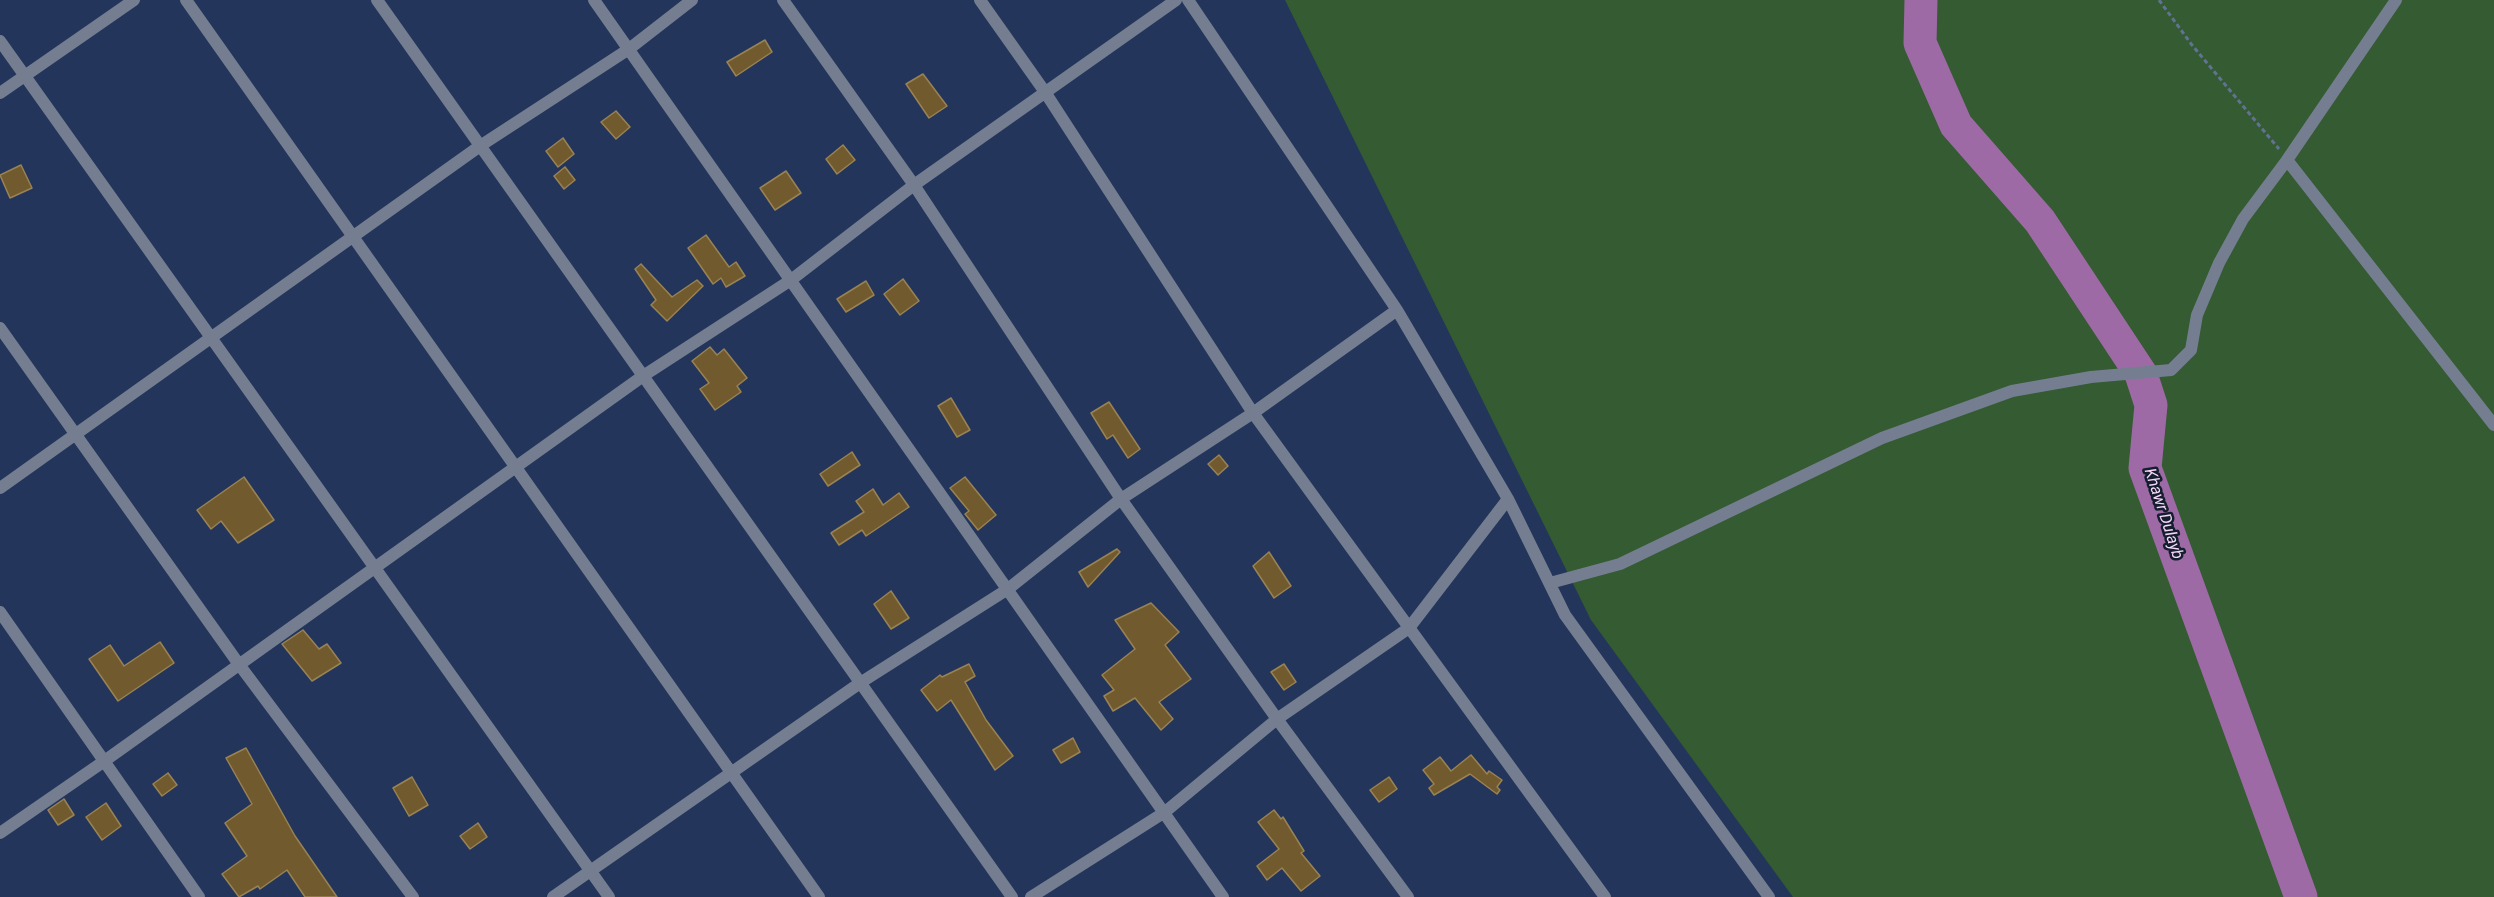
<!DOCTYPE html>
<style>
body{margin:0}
canvas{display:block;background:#23355a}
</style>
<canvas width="2494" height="897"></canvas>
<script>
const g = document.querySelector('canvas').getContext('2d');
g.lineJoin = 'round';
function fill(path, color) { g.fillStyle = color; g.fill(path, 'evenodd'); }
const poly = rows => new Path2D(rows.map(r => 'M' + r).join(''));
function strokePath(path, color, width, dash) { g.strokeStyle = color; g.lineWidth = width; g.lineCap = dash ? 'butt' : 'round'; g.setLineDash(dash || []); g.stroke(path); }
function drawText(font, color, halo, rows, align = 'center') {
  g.font = font + ' Roboto,sans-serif'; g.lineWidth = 5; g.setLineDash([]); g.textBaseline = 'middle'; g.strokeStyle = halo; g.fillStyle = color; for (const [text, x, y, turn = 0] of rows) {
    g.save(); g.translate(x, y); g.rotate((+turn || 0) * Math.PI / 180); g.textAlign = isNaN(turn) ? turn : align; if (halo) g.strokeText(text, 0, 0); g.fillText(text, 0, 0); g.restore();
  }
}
fill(poly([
 [1285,0,2494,0,2494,897,1793,897,1591,620]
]), '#345b32');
strokePath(poly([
 [1921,0,1920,43,1956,125,2040,221,2141,374,2151,405,2145,468,2301,897]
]), '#9e6aa5', 33);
const building = poly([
 [765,40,772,52,736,76,727,62,765,40],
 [923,74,947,106,929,118,906,84,923,74],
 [616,111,630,127,616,139,601,122,616,111],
 [563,138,574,154,558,167,546,151,563,138],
 [843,145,855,160,837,174,826,159,843,145],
 [21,165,32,188,10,198,0,175,21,165],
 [565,167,575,180,564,189,554,176,565,167],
 [786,171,801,193,775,210,760,188,786,171],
 [706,235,729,267,736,262,745,276,726,287,721,278,713,284,688,248,706,235],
 [641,264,672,297,697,280,703,286,667,321,651,305,656,300,635,269,641,264],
 [903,279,919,301,900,315,884,294,903,279],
 [866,281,874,295,846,312,837,299,866,281],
 [710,347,717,355,724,349,747,378,737,386,741,392,715,410,700,389,709,383,692,361,710,347],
 [951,398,970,430,957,437,938,406,951,398],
 [1109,402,1140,449,1128,458,1113,435,1107,439,1091,413,1109,402],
 [852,452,860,465,828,486,820,474,852,452],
 [1219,455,1228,466,1218,475,1208,464,1219,455],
 [244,477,274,520,238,543,221,521,211,529,197,510,244,477],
 [965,477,996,515,978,530,965,514,969,511,950,488,965,477],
 [873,489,883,505,899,493,909,507,866,536,862,530,839,545,831,533,864,512,856,501,873,489],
 [1117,549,1120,552,1088,587,1079,572,1117,549],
 [1269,552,1291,586,1274,598,1253,566,1269,552],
 [891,591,909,618,891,629,874,604,891,591],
 [1151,603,1179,632,1165,645,1191,679,1159,702,1173,719,1161,730,1135,698,1113,711,1104,696,1114,690,1102,675,1135,649,1115,620,1151,603],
 [303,630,319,649,327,644,341,663,312,681,282,644,303,630],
 [160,642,174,663,118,701,89,659,110,645,124,666,160,642],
 [969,664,975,676,965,682,986,720,1013,756,995,770,951,700,937,711,921,690,940,675,942,677,969,664],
 [1284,664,1296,682,1284,690,1271,672,1284,664],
 [1073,738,1080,752,1061,763,1053,750,1073,738],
 [246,748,295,836,337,897,305,897,287,870,260,889,258,886,239,897,222,874,247,856,225,823,252,804,226,758,246,748],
 [1471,755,1487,774,1489,771,1502,780,1497,787,1500,790,1497,794,1470,774,1434,795,1429,788,1434,784,1423,770,1440,757,1451,771,1471,755],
 [168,773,177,785,162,796,153,784,168,773],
 [412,777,428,805,409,816,393,788,412,777],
 [1389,777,1397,789,1379,802,1370,790,1389,777],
 [64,799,74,815,58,825,48,810,64,799],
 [106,803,121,826,102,840,86,817,106,803],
 [1274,810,1281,819,1283,817,1304,851,1301,853,1320,876,1301,891,1282,868,1267,880,1257,866,1279,849,1258,822,1274,810],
 [478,823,487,837,470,849,460,836,478,823]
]);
fill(building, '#715a2e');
strokePath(building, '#998254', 1.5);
strokePath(poly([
 [2159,0,2192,45,2279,149]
]), '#617292', 3, [4.5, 3]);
strokePath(poly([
 [186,0,819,897],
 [377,0,1012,897],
 [594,0,1223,897],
 [783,0,914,185,1121,499,1277,719,1408,897],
 [980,0,1045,92,1253,413,1605,897],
 [1188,0,1397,310,1508,499,1565,615,1769,897],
 [2396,0,2287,160,2494,425],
 [0,41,609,897],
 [0,93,134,0],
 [0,328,238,663,413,897],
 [0,488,480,146,629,49,692,0],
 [1550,583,1620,564,1882,438,2012,391,2091,377,2171,370,2191,350,2197,315,2219,263,2243,219,2287,160],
 [0,612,199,897],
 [0,833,103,762,643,376,791,280,914,185,1176,0],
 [553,897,860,683,1008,589,1121,499,1253,413,1397,310],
 [1031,897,1165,812,1277,719,1409,628,1508,499]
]), '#757e91', 12);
drawText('italic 16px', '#f6d8f9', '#151e2e', [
 ["Khawr Dulayb",2163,514,72]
]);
</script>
